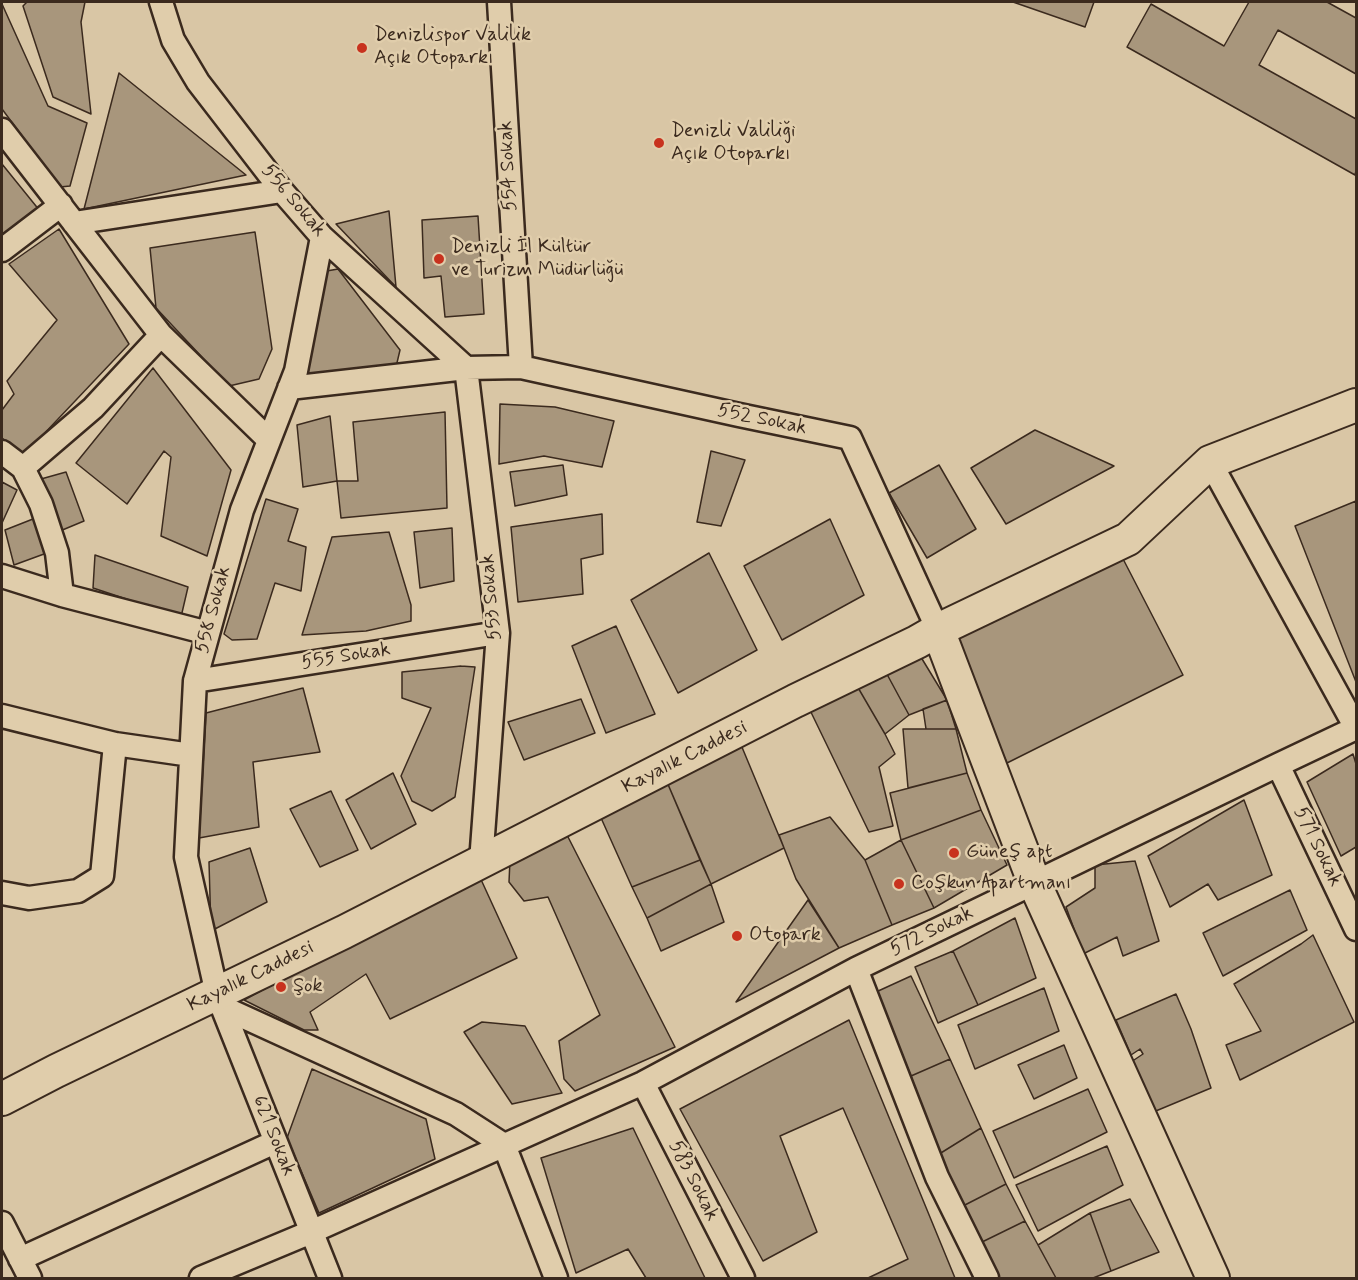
<!DOCTYPE html>
<meta charset="utf-8">
<style>
body{margin:0}
#map{position:relative;width:1358px;height:1280px;overflow:hidden;background:#d9c6a5;font-family:Mynerve,sans-serif}
canvas{display:block}
.frame{position:absolute;inset:0;border:3px solid #3b2a1e;pointer-events:none}
</style>
<div id="map">
<canvas width="1358" height="1280"></canvas>
<div class="frame"></div>
</div>
<script>
const g = document.querySelector('canvas').getContext('2d');
g.lineJoin = 'round';
function fill(path, color) { g.fillStyle = color; g.fill(path, 'evenodd'); }
const poly = rows => new Path2D(rows.map(r => 'M' + r).join(''));
function strokePath(path, color, width, dash) { g.strokeStyle = color; g.lineWidth = width; g.lineCap = dash ? 'butt' : 'round'; g.setLineDash(dash || []); g.stroke(path); }
function drawText(font, color, halo, rows, align = 'center') {
  g.font = font + ' Mynerve,sans-serif'; g.lineWidth = 5; g.setLineDash([]); g.textBaseline = 'middle'; g.strokeStyle = halo; g.fillStyle = color; for (const [text, x, y, turn = 0] of rows) {
    g.save(); g.translate(x, y); g.rotate((+turn || 0) * Math.PI / 180); g.textAlign = isNaN(turn) ? turn : align; if (halo) g.strokeText(text, 0, 0); g.fillText(text, 0, 0); g.restore();
  }
}
const building = poly([
 [27,2,85,2,81,22,91,114,53,97,23,6,27,2],
 [1013,2,1094,2,1085,27,1013,2],
 [1249,2,1327,2,1356,18,1356,74,1278,30,1259,65,1356,119,1356,171,1355,175,1127,47,1151,4,1224,46,1249,2],
 [2,4,48,106,87,123,70,186,60,187,2,109,2,4],
 [119,73,246,175,84,209,119,73],
 [2,164,40,211,2,240,2,164],
 [389,211,396,287,336,224,389,211],
 [478,216,484,314,445,317,441,276,424,278,422,220,478,216],
 [59,229,129,344,24,455,2,438,2,410,14,394,7,381,57,320,9,264,59,229],
 [255,232,272,349,259,379,229,386,156,308,150,248,255,232],
 [338,269,400,350,396,367,300,381,321,272,338,269],
 [153,368,231,470,207,556,161,536,171,457,164,451,127,504,76,463,153,368],
 [500,404,555,407,614,421,602,467,544,456,499,464,500,404],
 [445,412,447,508,341,518,337,481,358,481,353,422,445,412],
 [330,416,337,481,303,487,297,425,330,416],
 [1035,430,1114,466,1006,524,971,468,1035,430],
 [711,451,745,460,721,526,697,522,711,451],
 [563,465,567,495,515,506,510,472,563,465],
 [939,465,976,529,927,558,889,493,939,465],
 [66,472,84,521,60,531,41,479,66,472],
 [2,482,17,490,2,523,2,482],
 [266,499,298,509,288,541,306,547,301,591,275,583,257,639,232,640,224,634,266,499],
 [1356,501,1356,682,1295,526,1356,501],
 [602,514,603,554,581,559,583,594,518,602,511,527,602,514],
 [38,517,44,554,14,565,5,530,38,517],
 [830,519,864,595,782,640,744,566,830,519],
 [452,528,454,581,420,588,414,532,452,528],
 [389,532,411,605,411,621,366,631,302,635,332,537,389,532],
 [709,553,757,650,678,693,631,600,709,553],
 [95,555,188,587,181,617,93,588,95,555],
 [1121,555,1183,675,1007,763,950,634,1121,555],
 [616,626,655,714,606,733,572,646,616,626],
 [916,649,947,700,909,715,882,665,916,649],
 [882,665,909,715,885,734,853,679,882,665],
 [461,666,475,667,455,797,432,811,412,801,401,776,431,708,402,698,402,672,461,666],
 [853,679,885,734,895,754,879,767,893,826,869,832,807,704,853,679],
 [303,688,320,752,253,762,259,827,199,838,206,713,303,688],
 [581,699,595,733,524,760,508,722,581,699],
 [947,700,956,729,926,729,923,709,947,700],
 [903,729,956,729,967,773,908,788,903,729],
 [739,740,784,848,711,884,664,775,739,740],
 [1353,754,1356,764,1356,847,1341,856,1307,782,1353,754],
 [393,773,416,824,371,849,346,800,393,773],
 [967,773,981,810,901,840,890,793,967,773],
 [664,775,700,860,632,887,597,809,664,775],
 [331,791,358,850,320,867,290,809,331,791],
 [1244,800,1272,875,1218,900,1208,884,1170,907,1148,856,1244,800],
 [981,810,1007,865,934,908,901,840,981,810],
 [830,817,865,860,892,925,839,948,796,879,779,835,830,817],
 [566,833,675,1047,575,1091,564,1079,559,1041,600,1015,548,897,524,901,509,882,510,860,566,833],
 [901,840,934,908,892,925,865,860,901,840],
 [250,848,267,902,211,931,209,862,250,848],
 [700,860,711,884,647,918,632,887,700,860],
 [1135,861,1159,941,1123,956,1117,937,1083,954,1066,907,1095,888,1095,865,1135,861],
 [478,873,517,958,390,1019,366,974,310,1012,318,1030,304,1030,244,1000,478,873],
 [711,884,724,922,661,951,647,918,711,884],
 [1290,890,1307,930,1223,976,1203,933,1290,890],
 [808,900,839,948,736,1002,808,900],
 [1015,918,1036,978,978,1005,953,951,1015,918],
 [1313,935,1354,1022,1240,1080,1226,1045,1261,1031,1234,984,1301,944,1313,935],
 [953,951,978,1005,938,1023,915,967,953,951],
 [911,976,950,1059,911,1076,876,992,911,976],
 [1044,988,1059,1031,975,1069,958,1025,1044,988],
 [1176,994,1191,1029,1211,1088,1151,1113,1131,1062,1143,1054,1140,1049,1131,1055,1116,1020,1176,994],
 [849,1020,955,1278,868,1278,908,1259,843,1108,780,1136,817,1232,763,1261,680,1109,849,1020],
 [482,1022,525,1026,562,1093,512,1104,464,1032,482,1022],
 [1064,1045,1077,1078,1034,1099,1018,1065,1064,1045],
 [950,1059,981,1128,936,1156,911,1076,950,1059],
 [312,1069,426,1119,435,1159,319,1213,287,1138,312,1069],
 [1088,1089,1107,1132,1014,1178,993,1131,1088,1089],
 [633,1128,705,1278,646,1278,628,1249,576,1273,541,1158,633,1128],
 [981,1128,1006,1184,959,1208,936,1156,981,1128],
 [1107,1146,1123,1185,1038,1231,1016,1185,1107,1146],
 [1006,1184,1025,1221,978,1244,959,1208,1006,1184],
 [1130,1199,1159,1252,1111,1271,1090,1213,1130,1199],
 [1090,1213,1111,1271,1093,1278,1056,1278,1038,1245,1090,1213],
 [1025,1221,1056,1278,995,1278,978,1244,1025,1221]
]);
fill(building, '#a8967c');
strokePath(building, '#3b2a1e', 1.5);
const street = poly([
 [161,2,173,40,198,82,282,191,322,237,466,368],
 [499,2,521,367],
 [2,130,161,335,269,440],
 [74,223,282,191],
 [322,237,296,371,242,510,195,681,186,857,217,994,330,1278],
 [2,250,61,205],
 [466,368,498,633,481,862],
 [289,388,466,368,521,367,739,415,850,438,938,630],
 [2,452,23,468,41,504,57,553,62,595],
 [1210,462,1356,728],
 [23,468,93,408,161,335],
 [2,576,62,595,208,633],
 [195,681,498,633],
 [2,716,115,744,191,755],
 [1278,765,1356,929],
 [2,893,29,898,78,891,102,876,115,744],
 [856,969,937,1177,987,1278],
 [222,1007,456,1114,504,1145,556,1278],
 [643,1083,743,1278],
 [2,1223,30,1278],
 [20,1259,275,1142],
 [201,1278,311,1232,643,1083,856,969,1278,765,1356,728]
]);
const secondary = poly([
 [938,630,1034,882,1213,1278],
 [2,1099,56,1071,344,932,795,701,917,642,938,630,1128,539,1210,462,1356,405]
]);
strokePath(street, '#3b2a1e', 27);
strokePath(secondary, '#3b2a1e', 36);
strokePath(street, '#e0cdab', 22);
strokePath(secondary, '#e0cdab', 32);
for (const [x, y, r, color] of [
 [362,48,6,"#c8321e"],
 [659,143,6,"#c8321e"],
 [439,259,6,"#c8321e"],
 [954,853,6,"#c8321e"],
 [899,884,6,"#c8321e"],
 [737,936,6,"#c8321e"],
 [281,987,6,"#c8321e"]
]) { const dot = new Path2D(); dot.arc(x, y, r, 0, 2 * Math.PI); g.fillStyle = color; g.fill(dot); strokePath(dot, '#e0cdab', 2); }
drawText('20px', '#3b2a1e', '#e0cdab', [
 ["Denizlispor Valilik",374,36],
 ["Açık Otoparkı",374,59],
 ["Denizli Valiliği",671,132],
 ["Açık Otoparkı",671,155],
 ["Denizli İl Kültür",451,248],
 ["ve Turizm Müdürlüğü",451,271],
 ["Güneş apt",966,853],
 ["Coşkun Apartmanı",911,884],
 ["Otopark",749,936],
 ["Şok",293,987]
], 'left');
drawText('20px', '#3b2a1e', '#e0cdab', [
 ["554 Sokak",509,166,-93],
 ["556 Sokak",293,201,50],
 ["552 Sokak",762,420,12],
 ["553 Sokak",492,597,-95],
 ["558 Sokak",214,610,-75],
 ["555 Sokak",346,657,-9],
 ["Kayalık Caddesi",685,758,-27],
 ["571 Sokak",1317,847,64],
 ["572 Sokak",932,932,-26],
 ["Kayalık Caddesi",251,977,-26],
 ["621 Sokak",273,1136,68],
 ["583 Sokak",693,1181,63]
]);
</script>
